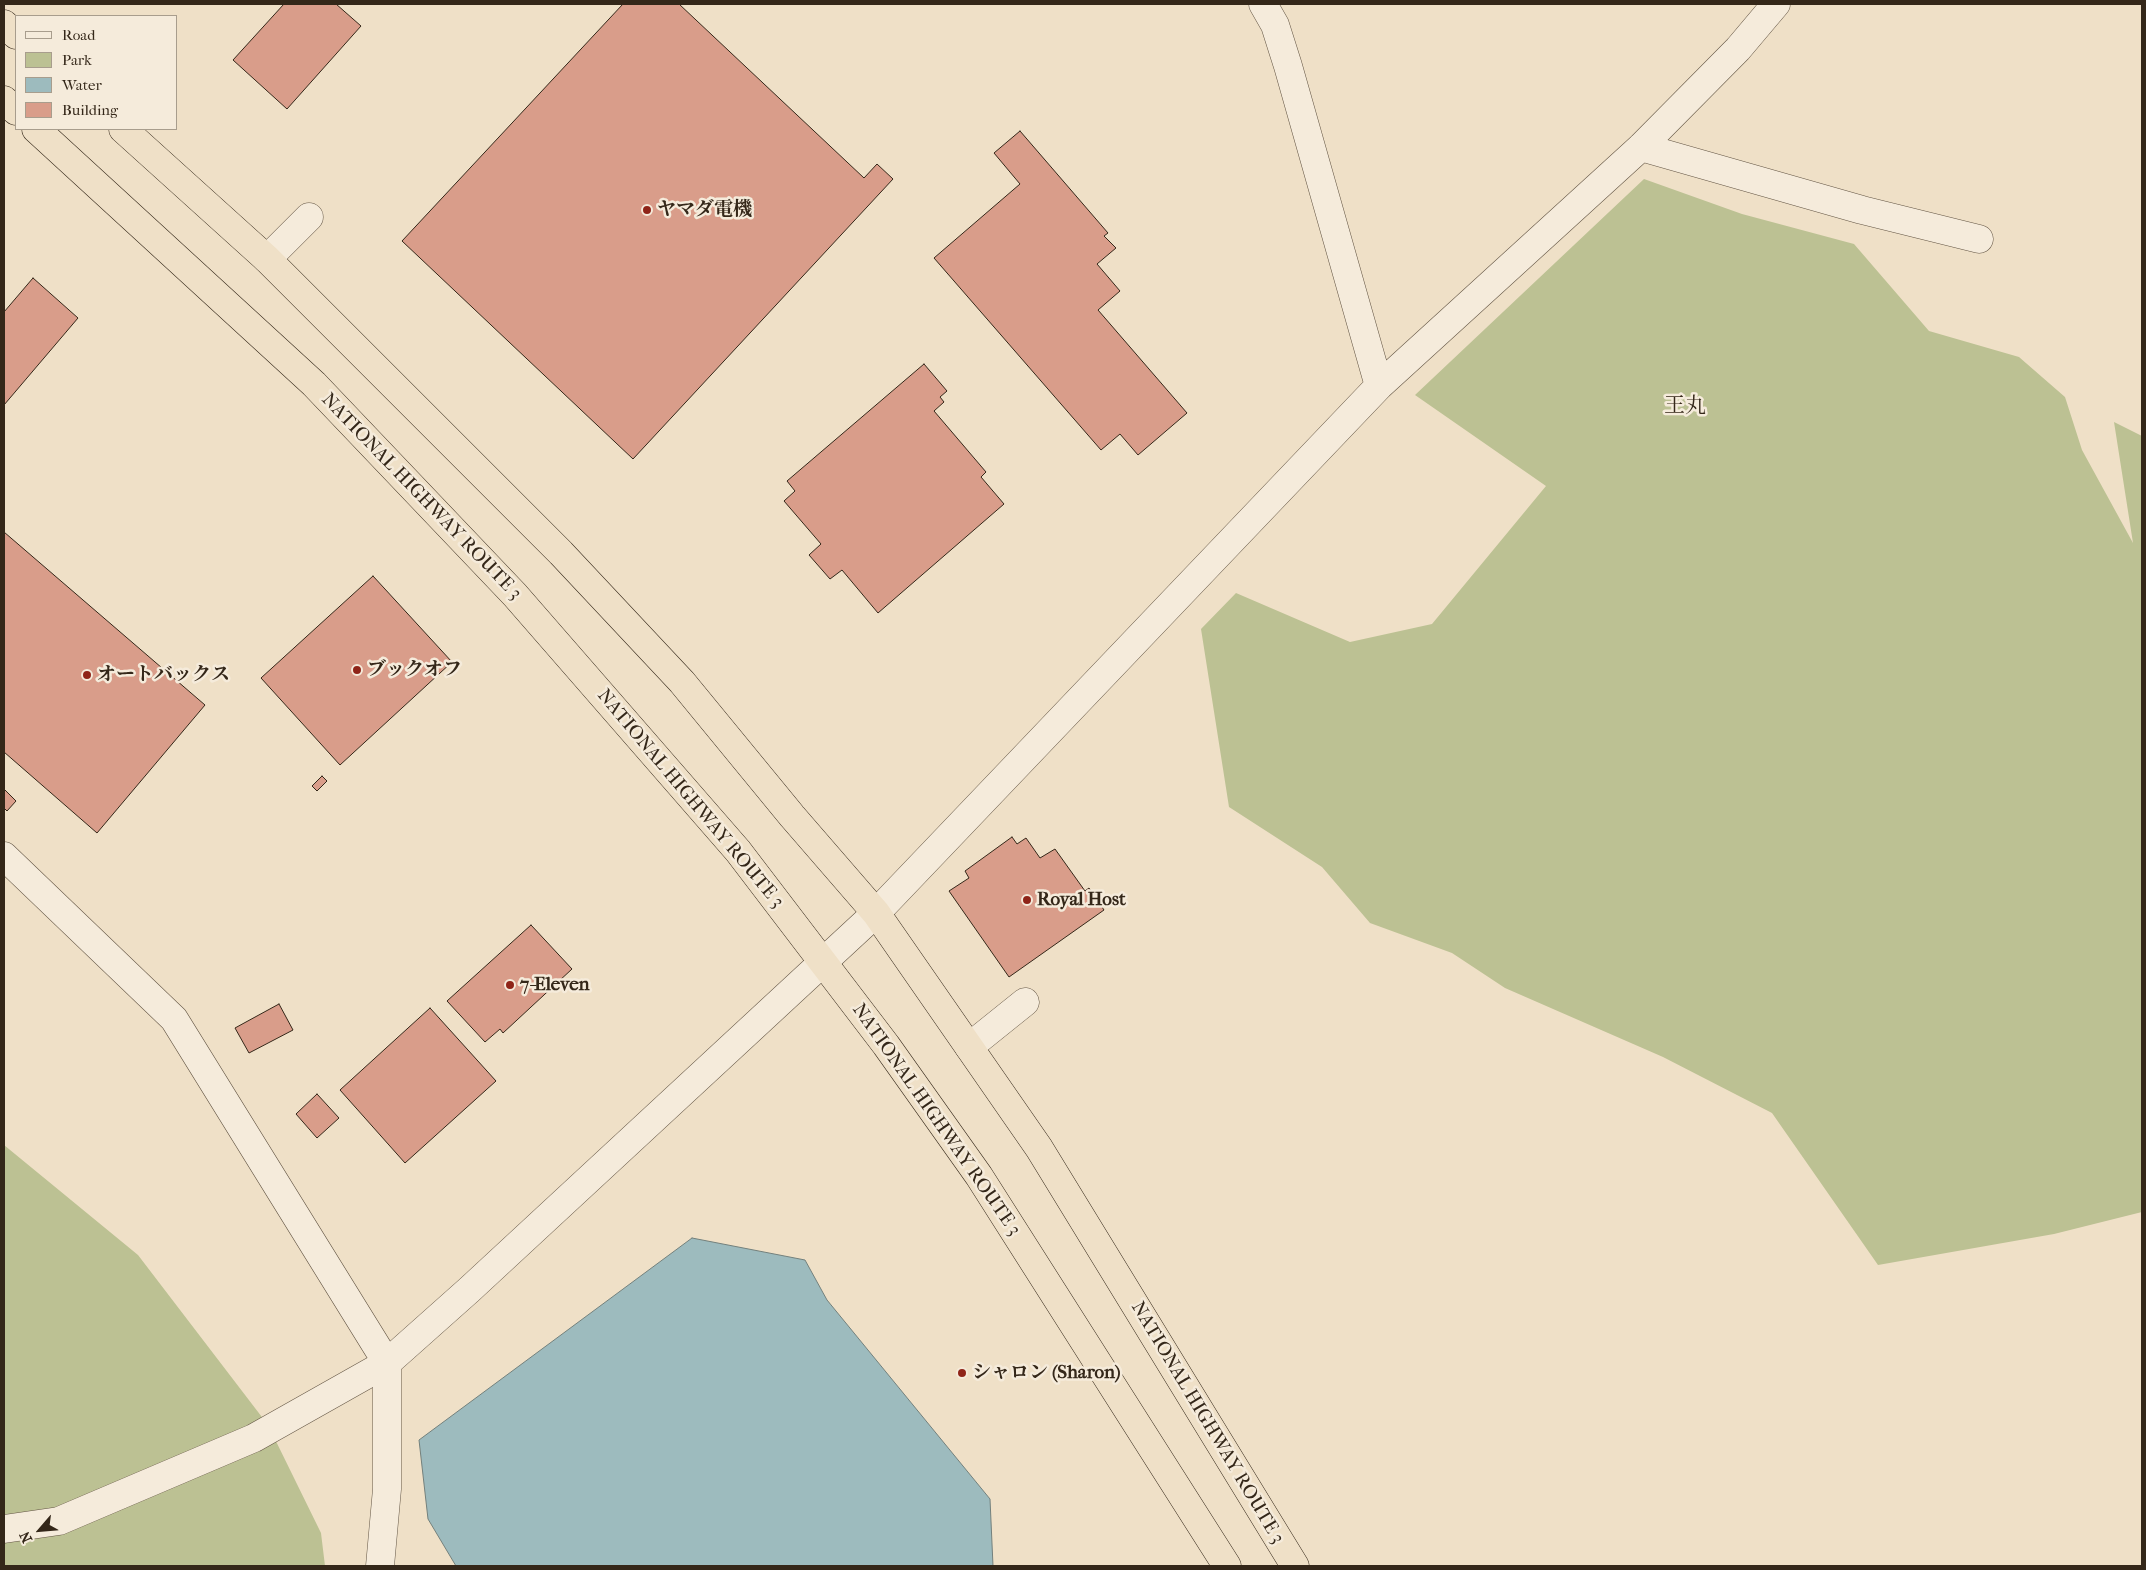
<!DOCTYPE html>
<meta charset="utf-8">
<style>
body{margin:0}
#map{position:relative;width:2146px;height:1570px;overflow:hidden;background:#efe0c7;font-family:"IM FELL French Canon",serif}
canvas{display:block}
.frame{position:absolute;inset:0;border:5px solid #342719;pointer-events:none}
.legend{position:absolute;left:15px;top:15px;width:162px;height:115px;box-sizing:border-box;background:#f5ebdb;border:1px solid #a89d8d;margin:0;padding:6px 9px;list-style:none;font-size:15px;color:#342719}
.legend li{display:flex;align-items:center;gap:10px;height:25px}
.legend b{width:25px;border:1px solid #a89d8d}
.north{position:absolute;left:15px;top:1505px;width:50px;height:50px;-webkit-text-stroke:4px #f5ebdb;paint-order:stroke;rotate:243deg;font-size:14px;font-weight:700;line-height:20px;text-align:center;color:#342719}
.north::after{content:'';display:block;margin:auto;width:18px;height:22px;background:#342719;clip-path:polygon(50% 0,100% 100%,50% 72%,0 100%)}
</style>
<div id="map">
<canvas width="2146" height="1570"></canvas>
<div class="frame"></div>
<ul class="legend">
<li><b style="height:6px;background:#f5ebdb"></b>Road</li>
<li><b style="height:14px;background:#bcc193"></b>Park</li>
<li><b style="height:14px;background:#9dbbbe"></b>Water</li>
<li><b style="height:14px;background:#d99d8a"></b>Building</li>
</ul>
<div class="north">N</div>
</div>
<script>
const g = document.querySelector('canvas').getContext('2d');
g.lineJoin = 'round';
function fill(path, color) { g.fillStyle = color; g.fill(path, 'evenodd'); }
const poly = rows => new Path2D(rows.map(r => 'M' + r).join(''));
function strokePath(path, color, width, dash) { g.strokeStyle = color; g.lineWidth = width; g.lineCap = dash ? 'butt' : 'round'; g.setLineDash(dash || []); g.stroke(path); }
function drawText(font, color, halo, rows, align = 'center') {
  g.font = font + ' "IM FELL French Canon","Noto Serif JP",serif'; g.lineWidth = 5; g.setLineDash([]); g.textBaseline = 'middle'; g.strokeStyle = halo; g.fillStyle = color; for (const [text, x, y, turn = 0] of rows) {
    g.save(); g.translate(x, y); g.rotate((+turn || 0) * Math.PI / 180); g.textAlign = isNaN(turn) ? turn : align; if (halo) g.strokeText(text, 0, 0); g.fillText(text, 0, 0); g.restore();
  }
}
fill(poly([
 [1644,179,1742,214,1854,244,1929,331,2019,357,2065,397,2082,450,2133,543,2114,422,2142,436,2142,1212,2054,1234,1878,1265,1772,1113,1663,1057,1505,988,1452,953,1370,923,1322,867,1229,807,1201,629,1236,593,1350,642,1432,624,1546,486,1415,395],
 [4,1145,138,1255,268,1425,321,1533,325,1566,4,1566]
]), '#bcc193');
const water = poly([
 [692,1238,805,1260,827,1300,990,1499,993,1566,456,1566,428,1519,419,1440,692,1238]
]);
fill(water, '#9dbbbe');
strokePath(water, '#73807c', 1);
const building = poly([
 [284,4,336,4,361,26,287,109,233,60,284,4],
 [623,4,679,4,864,178,877,164,893,179,633,459,402,241,623,4],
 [1020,131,1108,233,1104,236,1116,248,1097,264,1120,291,1098,310,1187,413,1138,455,1120,434,1101,450,934,258,1020,184,994,153,1020,131],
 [33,278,78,318,4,405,4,312,33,278],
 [924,364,947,391,940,397,944,402,934,411,986,472,981,477,1004,504,878,613,842,570,830,579,809,555,821,544,784,501,795,491,787,481,924,364],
 [4,532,205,705,97,833,4,752,4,532],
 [373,576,452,662,340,765,261,678,373,576],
 [322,776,327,781,317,791,312,786,322,776],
 [4,789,16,801,7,811,4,808,4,789],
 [1012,837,1017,844,1026,838,1040,858,1055,849,1085,891,1089,888,1104,910,1009,977,949,891,969,878,965,871,1012,837],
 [531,925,572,969,503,1033,500,1029,485,1042,447,1001,531,925],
 [279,1004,293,1030,249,1053,235,1028,279,1004],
 [430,1008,496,1081,405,1163,340,1090,430,1008],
 [317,1094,339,1118,317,1138,296,1114,317,1094]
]);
fill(building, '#d99d8a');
strokePath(building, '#342719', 1);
const minor = poly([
 [1263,4,1275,25,1288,66,1379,386],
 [1641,147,1862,210,1979,239],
 [267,259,309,217],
 [4,856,174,1019,387,1363,387,1489,380,1566],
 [969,1047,1025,1002],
 [4,1529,59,1521,254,1438,387,1363,469,1290,876,913,1379,386,1641,147,1738,49,1776,4]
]);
const highway = poly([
 [4,24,16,35],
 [4,100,16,111],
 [36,129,314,384,515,595,738,851,886,1045,979,1176,1227,1566],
 [123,129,267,259,561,553,682,682,792,816,876,913,1039,1148,1295,1566]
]);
strokePath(minor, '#635544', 29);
strokePath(highway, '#342719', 29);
strokePath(minor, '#f5ebdb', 28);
strokePath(highway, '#efe0c7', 28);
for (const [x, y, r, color] of [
 [647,210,5,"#8f2418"],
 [357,670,5,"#8f2418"],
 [87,675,5,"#8f2418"],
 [1027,900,5,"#8f2418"],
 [510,985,5,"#8f2418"],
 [962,1373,5,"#8f2418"]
]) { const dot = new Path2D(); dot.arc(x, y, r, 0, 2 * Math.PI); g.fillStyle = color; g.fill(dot); strokePath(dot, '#f5ebdb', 2); }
drawText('bold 19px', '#342719', '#f5ebdb', [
 ["ヤマダ電機",657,210],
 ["ブックオフ",367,670],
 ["オートバックス",97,675],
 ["Royal Host",1037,900],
 ["7-Eleven",520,985],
 ["シャロン (Sharon)",972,1373]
], 'left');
drawText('19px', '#342719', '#f5ebdb', [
 ["NATIONAL HIGHWAY ROUTE 3",421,497,46],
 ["NATIONAL HIGHWAY ROUTE 3",690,799,50],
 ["NATIONAL HIGHWAY ROUTE 3",936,1120,55],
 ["NATIONAL HIGHWAY ROUTE 3",1207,1423,59]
]);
drawText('21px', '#342719', '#f5ebdb', [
 ["王丸",1685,407]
]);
</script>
